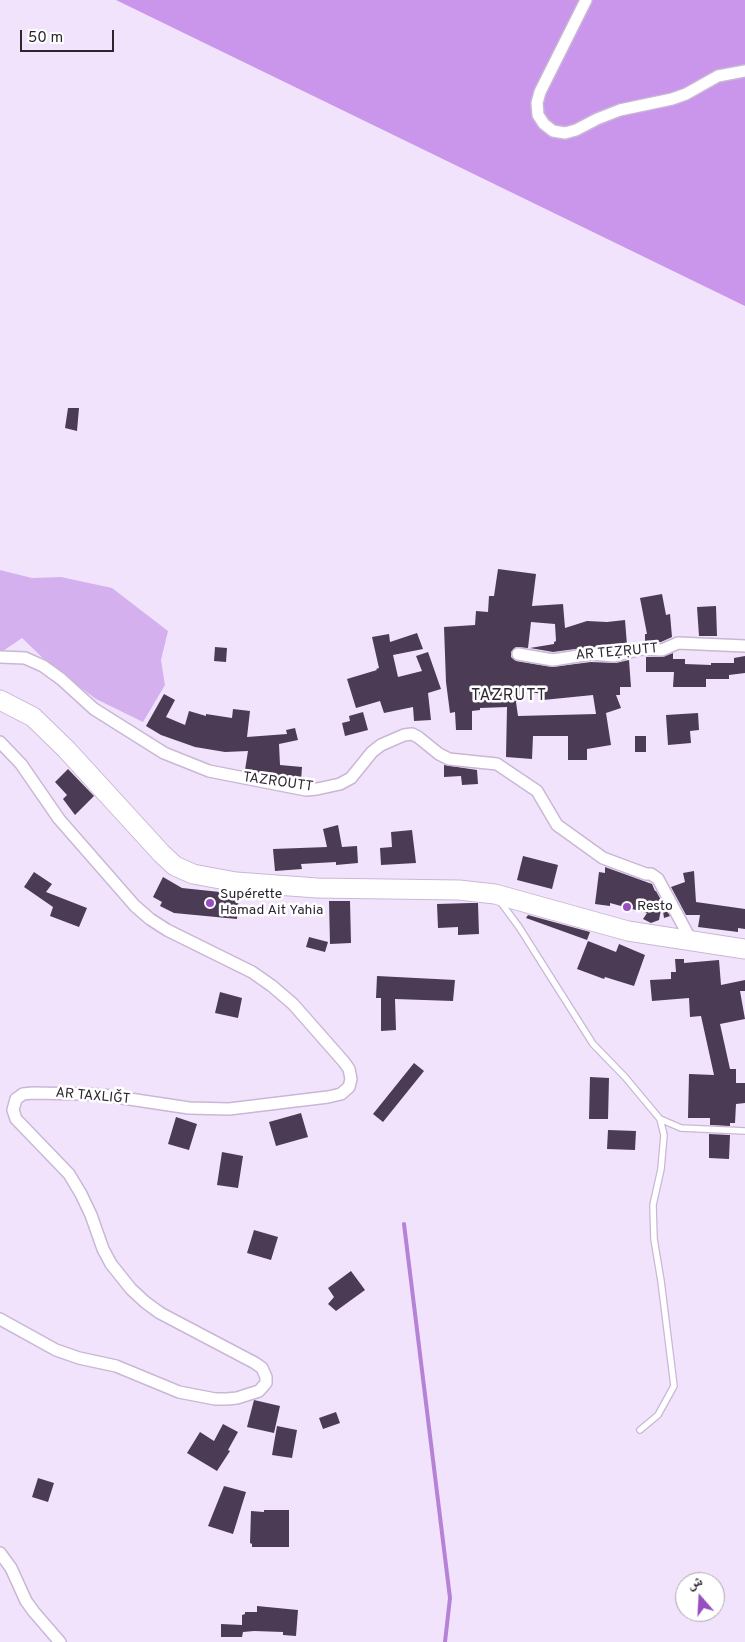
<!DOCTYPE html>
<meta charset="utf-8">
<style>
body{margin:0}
#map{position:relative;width:745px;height:1642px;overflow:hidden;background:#f2e3fd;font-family:Overpass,"Noto Naskh Arabic",sans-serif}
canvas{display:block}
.north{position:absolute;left:675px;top:1572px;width:50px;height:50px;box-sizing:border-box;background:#fff;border:1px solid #aba8ac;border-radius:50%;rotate:341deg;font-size:14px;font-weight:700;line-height:20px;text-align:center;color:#2c2530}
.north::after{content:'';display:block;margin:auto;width:18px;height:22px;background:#974ec1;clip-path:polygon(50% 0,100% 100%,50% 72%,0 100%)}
.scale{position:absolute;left:20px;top:30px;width:94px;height:22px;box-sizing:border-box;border:2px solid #2c2530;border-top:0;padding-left:6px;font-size:15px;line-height:18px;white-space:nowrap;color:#2c2530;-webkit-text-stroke:4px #fff;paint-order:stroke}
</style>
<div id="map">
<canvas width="745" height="1642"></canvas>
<div class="north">ش</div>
<div class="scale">50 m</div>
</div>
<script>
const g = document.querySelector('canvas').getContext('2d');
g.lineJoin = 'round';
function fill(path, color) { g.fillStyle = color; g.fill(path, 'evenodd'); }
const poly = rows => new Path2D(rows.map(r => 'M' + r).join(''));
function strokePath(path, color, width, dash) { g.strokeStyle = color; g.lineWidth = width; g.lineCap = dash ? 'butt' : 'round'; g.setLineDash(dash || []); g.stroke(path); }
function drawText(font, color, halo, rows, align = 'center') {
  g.font = font + ' Overpass,sans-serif'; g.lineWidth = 5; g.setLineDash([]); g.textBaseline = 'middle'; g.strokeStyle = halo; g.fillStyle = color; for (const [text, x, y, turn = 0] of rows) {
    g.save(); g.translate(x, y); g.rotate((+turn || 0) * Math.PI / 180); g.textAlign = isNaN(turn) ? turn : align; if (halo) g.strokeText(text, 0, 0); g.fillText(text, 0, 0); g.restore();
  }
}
fill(poly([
 [0,570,32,578,61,577,112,588,168,631,161,660,165,685,143,722,96,699,50,665,22,638,3,651,0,651]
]), '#d5b0ee');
fill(poly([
 [116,0,745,0,745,306]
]), '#ca96eb');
strokePath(poly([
 [404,1224,450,1598,445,1642]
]), '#b582d6', 4);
fill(poly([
 [68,408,79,408,77,431,65,428],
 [498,569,536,574,532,606,563,604,565,628,587,621,607,622,625,620,627,645,613,648,590,647,553,652,530,648,554,644,554,642,556,641,555,624,531,622,528,648,516,647,511,652,511,657,516,661,552,667,591,662,616,663,629,660,631,687,620,687,620,695,616,695,621,708,606,713,611,745,587,749,587,760,568,760,568,736,533,736,532,759,506,757,507,707,480,708,480,710,472,711,472,730,456,730,455,712,450,713,446,682,444,627,475,625,476,611,488,612,489,596,494,596],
 [523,691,543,694,543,700,593,695,596,714,518,716,516,702,521,702],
 [662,594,666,615,670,614,672,637,661,642,645,642,645,634,647,634,640,598],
 [716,606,717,636,699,636,697,607],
 [417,633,423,649,393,655,398,677,422,671,416,656,428,652,441,689,428,693,431,720,414,721,413,707,384,713,380,701,356,708,347,679,377,670,376,669,379,668,372,637,389,634,390,642],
 [215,647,227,648,226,662,214,661],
 [673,653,673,659,685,659,685,664,711,665,711,663,734,663,734,658,745,656,745,673,729,675,729,679,706,679,706,687,673,687,674,672,646,672,646,657,662,657],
 [164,694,175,700,166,717,185,725,189,711,206,716,206,714,232,718,233,709,250,711,247,737,287,734,286,730,295,728,298,740,279,744,280,765,302,767,301,781,245,770,248,751,225,752,195,747,161,735,146,726],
 [363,712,368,730,345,736,342,723,350,721,349,716],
 [698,713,699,730,690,731,691,743,668,745,666,715],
 [635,736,646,736,646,752,635,752],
 [444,765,477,770,478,784,462,785,461,776,444,777],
 [68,769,94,796,75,815,63,799,67,795,55,782],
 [338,825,342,847,357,846,358,863,336,865,336,862,301,864,302,869,275,871,273,849,327,847,323,829],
 [412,830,416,863,381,865,380,848,392,847,391,832],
 [523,856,558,865,552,889,517,880],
 [605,867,652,884,655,891,656,891,670,916,664,918,662,904,659,920,651,923,643,919,647,913,610,903,610,906,595,904,599,872,605,873],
 [694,871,696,902,745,909,745,929,738,928,738,932,698,927,700,915,686,915,671,887,685,882,683,873],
 [34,872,52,884,46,892,87,908,79,927,50,916,53,907,24,887],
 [163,877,182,888,239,894,237,919,174,913,160,906,162,902,153,897],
 [329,901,350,901,351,943,330,944],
 [471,903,478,903,479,934,458,935,458,927,438,928,437,904],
 [528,915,590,932,587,940,526,918],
 [309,937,328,942,325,952,306,947],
 [588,941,616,952,619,944,645,955,634,986,605,977,604,979,577,969],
 [675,959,684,959,684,963,719,960,721,985,745,980,745,991,740,991,745,1019,720,1024,730,1069,736,1069,736,1083,745,1083,745,1103,736,1104,735,1123,730,1123,730,1126,710,1125,710,1118,688,1118,689,1074,714,1075,701,1016,690,1017,689,998,652,1001,650,980,671,979,671,972,676,972],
 [377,976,455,980,453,1001,395,999,396,1030,381,1031,381,998,376,998],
 [220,992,242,998,238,1018,215,1013],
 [414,1063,424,1071,383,1122,373,1114],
 [590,1077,609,1078,608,1119,589,1119],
 [301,1113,308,1137,276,1146,269,1122],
 [176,1117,197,1124,189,1150,168,1144],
 [608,1130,636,1131,635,1150,607,1149],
 [709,1134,730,1135,729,1159,709,1158],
 [222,1152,243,1156,238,1188,217,1185],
 [254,1230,278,1237,271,1260,247,1253],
 [351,1271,365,1290,336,1311,328,1304,334,1297,328,1288],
 [254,1400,280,1406,274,1433,247,1427],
 [336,1412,340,1423,323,1429,319,1418],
 [223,1424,238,1432,228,1450,230,1451,217,1471,187,1453,200,1432,214,1441],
 [277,1426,297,1430,292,1458,272,1455],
 [38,1478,54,1483,48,1502,32,1497],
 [224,1486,246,1492,233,1534,208,1526],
 [264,1510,289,1510,289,1547,252,1547,252,1544,250,1543,251,1511,264,1512],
 [257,1606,298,1610,296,1636,283,1635,283,1632,254,1631,243,1632,242,1637,221,1637,221,1624,242,1625,242,1615,245,1614,245,1612,257,1612]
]), '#4b3b55');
const service = poly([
 [499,900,519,927,593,1044,625,1077,660,1119,681,1128,745,1131],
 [640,1430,658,1415,674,1386,661,1281,654,1239,653,1205,661,1169,664,1135,660,1119]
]);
const minor = poly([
 [586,0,540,92,537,103,538,115,544,124,553,131,565,133,576,130,597,119,620,110,672,99,686,94,718,76,745,71],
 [518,654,553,660,591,654,614,656,641,649,662,650,678,643,745,646],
 [0,657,25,658,43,666,61,679,94,709,164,753,209,771,306,790,317,789,340,784,351,778,372,752,381,745,404,735,412,734,418,737,439,754,449,759,497,764,537,791,557,825,603,858,646,874,651,874,658,879,692,942],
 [0,742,21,764,59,819,135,906,150,919,167,930,252,972,272,986,293,1004,344,1062,349,1069,351,1079,349,1087,341,1094,328,1097,229,1109,189,1108,103,1095,83,1094,33,1093,23,1094,16,1099,13,1110,16,1119,69,1174,81,1194,91,1215,103,1249,111,1264,131,1289,145,1302,160,1313,255,1363,262,1368,266,1377,266,1383,259,1391,237,1398,227,1399,215,1399,179,1392,116,1366,79,1358,56,1350,0,1319],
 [0,1553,11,1568,26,1601,34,1612,60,1642]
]);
const primary = poly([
 [0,700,33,717,66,749,162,854,175,866,193,874,236,882,317,888,459,890,495,894,628,931,745,949]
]);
strokePath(service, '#c9b7d6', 8);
strokePath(minor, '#c9b7d6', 14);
strokePath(primary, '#c9b7d6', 21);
strokePath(service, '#fff', 5.5);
strokePath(minor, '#fff', 11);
strokePath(primary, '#fff', 19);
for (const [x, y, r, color] of [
 [210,903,5,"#974ec1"],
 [627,907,5,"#974ec1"]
]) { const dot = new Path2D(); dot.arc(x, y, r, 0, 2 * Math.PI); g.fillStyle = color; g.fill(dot); strokePath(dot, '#fff', 2); }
drawText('14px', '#2c2530', '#fff', [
 ["AR TEẒṚUTT",617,653,-5],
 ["TAZROUTT",278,783,8],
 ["AR TAXLIǦT",93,1097,5]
]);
drawText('14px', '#2c2530', '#fff', [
 ["Supérette",220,895],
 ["Hamad Ait Yahia",220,911],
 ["Resto",637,907]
], 'left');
g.letterSpacing = '1px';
drawText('16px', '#2c2530', '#fff', [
 ["TAZRUTT",509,697]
]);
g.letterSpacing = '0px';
</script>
